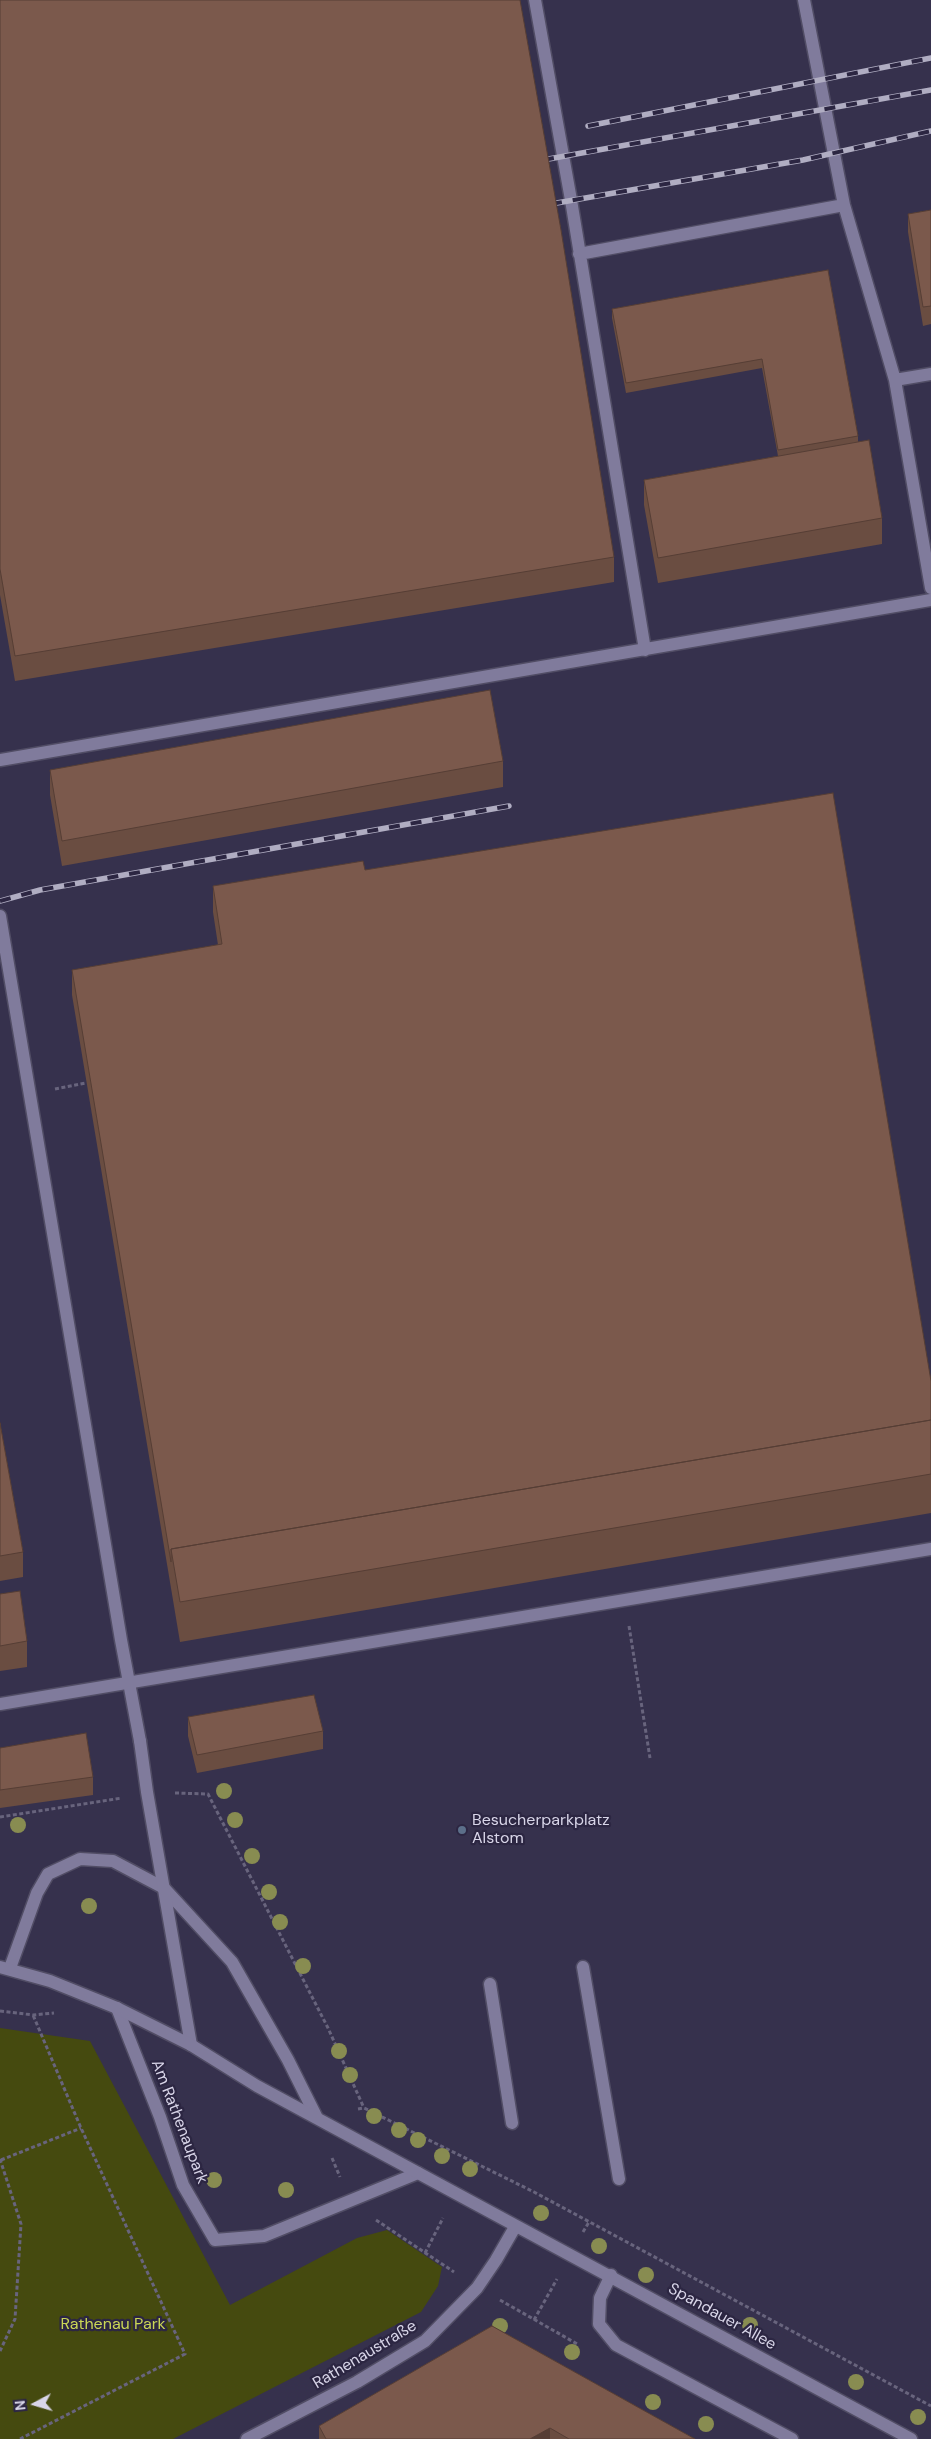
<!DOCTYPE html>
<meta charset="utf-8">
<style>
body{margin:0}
#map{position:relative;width:931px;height:2439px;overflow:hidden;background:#36314d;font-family:"DM Sans",sans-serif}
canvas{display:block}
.north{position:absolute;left:10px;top:2379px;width:50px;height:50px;-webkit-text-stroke:4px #2c2642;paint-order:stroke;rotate:264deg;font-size:14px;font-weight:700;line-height:20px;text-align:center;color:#d8d5e8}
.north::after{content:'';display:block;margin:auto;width:18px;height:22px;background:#d8d5e8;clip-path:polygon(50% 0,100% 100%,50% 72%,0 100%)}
</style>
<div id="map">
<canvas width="931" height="2439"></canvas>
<div class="north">N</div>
</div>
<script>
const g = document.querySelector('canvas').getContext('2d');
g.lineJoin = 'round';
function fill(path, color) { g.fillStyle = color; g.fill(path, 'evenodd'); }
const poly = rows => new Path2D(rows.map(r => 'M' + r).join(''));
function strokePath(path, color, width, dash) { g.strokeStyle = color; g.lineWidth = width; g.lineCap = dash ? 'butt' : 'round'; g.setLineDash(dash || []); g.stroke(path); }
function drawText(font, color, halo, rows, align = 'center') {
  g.font = font + ' "DM Sans",sans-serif'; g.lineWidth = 4.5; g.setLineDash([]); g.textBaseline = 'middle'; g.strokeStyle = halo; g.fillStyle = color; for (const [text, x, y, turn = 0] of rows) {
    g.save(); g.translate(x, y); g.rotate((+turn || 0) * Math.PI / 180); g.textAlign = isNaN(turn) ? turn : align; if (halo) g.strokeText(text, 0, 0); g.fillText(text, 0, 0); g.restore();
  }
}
fill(poly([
 [0,2028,90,2041,230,2305,357,2238,387,2230,442,2267,438,2286,421,2312,173,2439,0,2439]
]), '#454a0f');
const service = poly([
 [535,0,571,200,645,650],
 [804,0,844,205,895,380,931,588],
 [579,254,844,205],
 [895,380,931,374],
 [0,760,931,600],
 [0,916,121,1640,140,1741],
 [0,1704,931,1549],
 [583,1967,619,2179],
 [10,1968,37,1893,48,1874,80,1859,113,1861,164,1888,232,1962,288,2060,316,2116],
 [490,1984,512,2123],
 [611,2275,600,2298,599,2324,616,2345,792,2439]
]);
const minor = poly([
 [140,1741,147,1792,191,2045],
 [117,2008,160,2117,183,2185,215,2240,264,2236,418,2173],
 [247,2439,357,2382,425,2341,477,2288,496,2260,515,2227]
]);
const secondary = poly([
 [0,1967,50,1981,117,2008,191,2045,257,2086,911,2439]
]);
strokePath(service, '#514d65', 15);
strokePath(minor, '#514d65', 15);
strokePath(secondary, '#514d65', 15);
strokePath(poly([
 [55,1089,86,1083],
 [629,1626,650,1758],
 [175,1793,208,1794,328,2028,364,2108],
 [0,1817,122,1798],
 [0,2011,33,2015,54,2013],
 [358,2109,364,2108,534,2192,931,2406],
 [332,2158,340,2177],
 [0,2159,21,2224,15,2319,0,2351],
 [1,2160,81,2128],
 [376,2220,454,2272],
 [583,2232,589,2222],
 [425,2253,443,2218],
 [500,2300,579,2345],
 [534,2320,557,2279],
 [20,2439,185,2354,81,2128,33,2015]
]), '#68647d', 3, [4, 2.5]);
strokePath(service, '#807b9c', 12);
strokePath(minor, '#807b9c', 12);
strokePath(secondary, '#807b9c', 12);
const rail = poly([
 [588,126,931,58],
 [543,160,931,90],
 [551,204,803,160,931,131],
 [0,901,40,890,509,806]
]);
strokePath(rail, '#b0adc2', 5.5);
strokePath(rail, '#2c2642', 4, [11]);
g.fillStyle = '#888c51';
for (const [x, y] of [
 [224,1791],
 [235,1820],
 [18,1825],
 [252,1856],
 [269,1892],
 [89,1906],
 [280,1922],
 [303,1966],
 [339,2051],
 [350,2075],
 [374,2116],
 [399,2130],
 [418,2140],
 [442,2156],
 [470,2169],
 [214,2180],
 [286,2190],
 [541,2213],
 [599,2246],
 [646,2275],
 [750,2325],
 [500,2326],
 [572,2352],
 [856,2382],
 [653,2402],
 [918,2417],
 [706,2424]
]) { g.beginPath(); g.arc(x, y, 8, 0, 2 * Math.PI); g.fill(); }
fill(poly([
 [0,0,614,557,614,582,15,681,0,595],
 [931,210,931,324,923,326,908,232,908,214],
 [828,270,858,436,858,442,882,518,882,544,658,583,644,505,644,480,778,456,762,368,626,393,612,318,612,309],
 [503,761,503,787,62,866,50,795,50,770],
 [365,870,931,1381,931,1513,180,1642,72,995,72,970,218,945,213,912,213,886],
 [0,1423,23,1552,23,1577,0,1581],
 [0,1594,27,1641,27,1667,0,1671],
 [188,1717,323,1731,323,1749,197,1773,188,1736],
 [0,1748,93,1777,93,1795,0,1808],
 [492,2326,695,2439,319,2439,319,2426]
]), '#6a4d41');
fill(poly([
 [550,2428,550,2439,530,2439]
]), '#563e35');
const building = poly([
 [0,0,520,0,561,230,614,557,15,656,0,569,0,0],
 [931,210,931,306,923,307,908,214,931,210],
 [828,270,858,436,778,450,762,359,626,383,612,309,828,270],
 [869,440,882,518,658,558,644,480,869,440],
 [490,690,503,761,62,841,50,770,490,690],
 [833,793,931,1381,931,1420,171,1549,171,1562,72,970,222,944,213,886,363,861,365,870,833,793],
 [931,1420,931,1474,180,1602,171,1549,931,1420],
 [0,1423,23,1552,0,1556,0,1423],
 [20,1591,27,1641,0,1646,0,1594,20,1591],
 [314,1695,323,1731,197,1755,188,1717,314,1695],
 [86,1733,93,1777,0,1790,0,1748,86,1733],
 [492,2326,695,2439,569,2439,550,2428,530,2439,326,2439,319,2426,492,2326]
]);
fill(building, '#7b594c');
strokePath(building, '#563e35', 1);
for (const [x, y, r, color] of [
 [462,1830,5,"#5c6f8a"]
]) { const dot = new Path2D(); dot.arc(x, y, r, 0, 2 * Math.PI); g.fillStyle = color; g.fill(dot); strokePath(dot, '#2c2642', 2); }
drawText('16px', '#d8d5e8', '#2c2642', [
 ["Besucherparkplatz",472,1821],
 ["Alstom",472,1839]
], 'left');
drawText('16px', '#d8d5e8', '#2c2642', [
 ["Am Rathenaupark",179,2122,69],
 ["Spandauer Allee",722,2317,29],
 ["Rathenaustraße",365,2355,-31]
]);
drawText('16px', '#cbd755', '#2c2642', [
 ["Rathenau Park",113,2325]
]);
</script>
